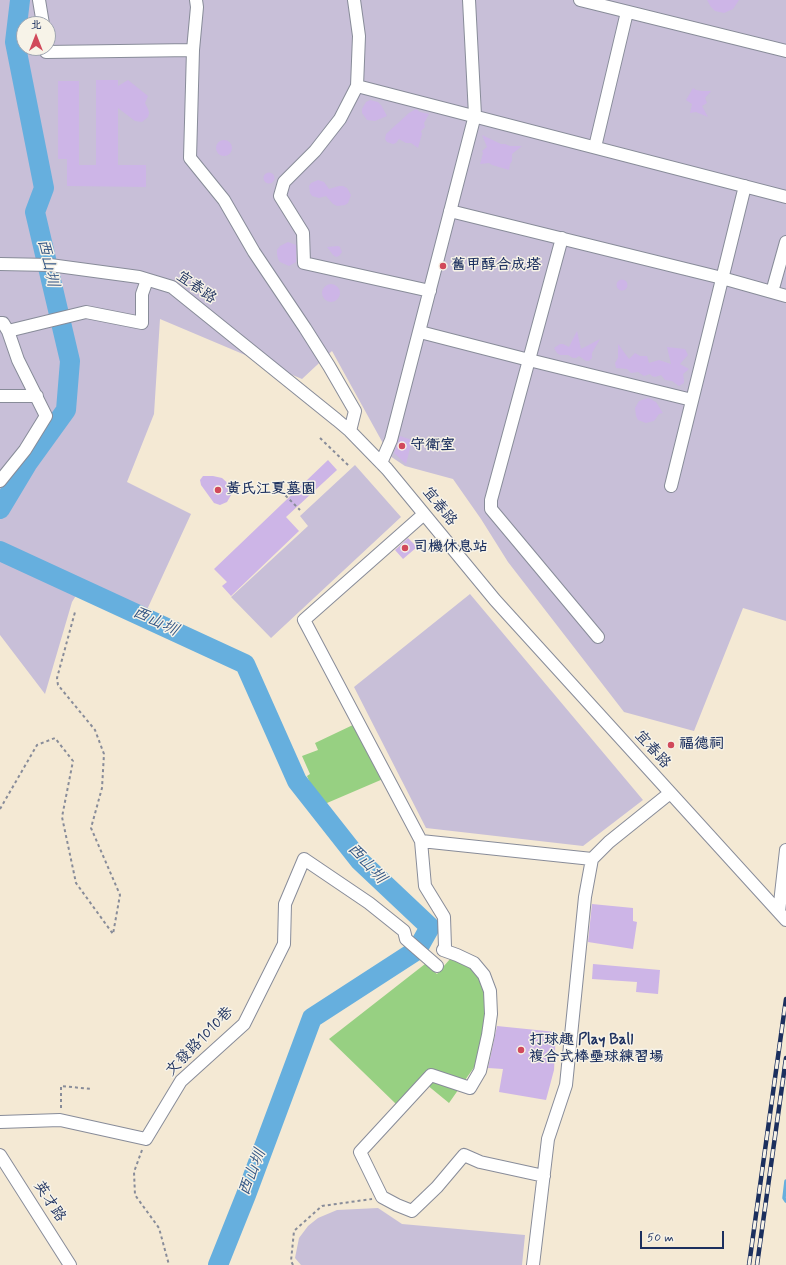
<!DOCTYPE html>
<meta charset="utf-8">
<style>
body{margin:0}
#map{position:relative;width:786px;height:1265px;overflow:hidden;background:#f4e9d4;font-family:Mynerve,"LXGW WenKai TC",sans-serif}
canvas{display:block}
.north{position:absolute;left:16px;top:16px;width:40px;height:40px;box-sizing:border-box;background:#f7f3e8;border:1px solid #9fa5b1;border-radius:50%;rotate:0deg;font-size:11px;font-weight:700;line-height:16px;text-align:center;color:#1b2f5e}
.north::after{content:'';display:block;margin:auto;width:14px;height:18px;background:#d1495b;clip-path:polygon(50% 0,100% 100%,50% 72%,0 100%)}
.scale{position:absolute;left:640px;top:1231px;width:84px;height:18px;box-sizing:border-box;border:2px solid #1b2f5e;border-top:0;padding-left:5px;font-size:12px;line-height:14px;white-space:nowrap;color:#1b2f5e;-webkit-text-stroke:3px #f7f3e8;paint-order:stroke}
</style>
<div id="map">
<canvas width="786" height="1265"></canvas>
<div class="north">北</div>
<div class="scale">50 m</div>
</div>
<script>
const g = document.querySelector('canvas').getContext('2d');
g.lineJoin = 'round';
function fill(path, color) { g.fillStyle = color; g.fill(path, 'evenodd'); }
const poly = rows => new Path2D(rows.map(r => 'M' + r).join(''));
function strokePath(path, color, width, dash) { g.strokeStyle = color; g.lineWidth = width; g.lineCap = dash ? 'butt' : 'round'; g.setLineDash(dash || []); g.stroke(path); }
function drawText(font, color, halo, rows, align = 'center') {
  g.font = font + ' Mynerve,"LXGW WenKai TC",sans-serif'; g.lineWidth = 3; g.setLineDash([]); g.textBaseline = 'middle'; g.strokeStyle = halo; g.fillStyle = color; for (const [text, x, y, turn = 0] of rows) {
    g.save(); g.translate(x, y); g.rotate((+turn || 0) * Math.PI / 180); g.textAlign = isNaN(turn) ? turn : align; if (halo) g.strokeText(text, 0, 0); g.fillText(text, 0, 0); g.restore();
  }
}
fill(poly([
 [0,0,786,0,786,621,743,608,694,731,624,712,508,562,481,519,453,479,405,466,390,456,332,351,302,379,160,319,154,414,127,482,191,514,145,614,83,584,72,602,45,694,0,635],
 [24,24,48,24,48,48,24,48],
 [355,465,401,517,271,638,231,597,308,526,300,516],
 [470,594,643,800,583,846,426,828,354,687],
 [378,1208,402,1224,525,1235,522,1265,301,1265,295,1258,299,1238,308,1226,318,1218,337,1210]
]), '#c8bfd8');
fill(poly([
 [355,724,383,779,320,806,307,776,310,774,302,756,318,750,315,743],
 [450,959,456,960,476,970,487,997,487,1025,477,1063,449,1103,421,1080,396,1104,329,1039,425,964,437,974]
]), '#97d082');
strokePath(poly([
 [786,1181,784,1198,786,1201]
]), '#66afde', 3.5);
strokePath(poly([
 [0,509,27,464,66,410,70,361,35,212,44,188,15,42,20,0],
 [0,551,245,664,297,781,360,861,430,927,417,950,312,1018,246,1195,218,1265]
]), '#66afde', 20);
fill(poly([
 [707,0,739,0,733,9,724,13,715,11,711,7],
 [96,80,118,80,118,86,128,80,148,96,145,103,148,109,149,113,148,117,142,122,135,121,118,108,118,165,146,165,146,187,67,186,67,159,58,159,58,81,79,81,79,165,96,165],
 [693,88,696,90,702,91,711,91,705,98,707,103,702,106,708,117,696,112,690,113,692,104,686,100],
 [370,100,378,102,381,105,387,116,375,121,367,120,362,113,362,109,366,102],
 [416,109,420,112,429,114,424,123,425,127,421,131,422,134,418,148,411,143,406,143,399,139,396,143,393,144,387,142,385,139,386,134,409,113],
 [482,135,501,144,505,144,510,146,522,146,512,154,512,161,510,164,509,170,492,165,489,163,480,164,483,153,482,151,487,147],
 '216 148a8 8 0 1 1 16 0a8 8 0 1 1-16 0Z',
 '263.5 178a5.5 5.5 0 1 1 11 0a5.5 5.5 0 1 1-11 0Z',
 [318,180,324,182,329,189,339,186,343,186,347,188,351,195,348,203,345,205,337,206,333,204,326,196,319,198,312,196,310,193,309,186,311,183],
 [288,242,296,245,296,262,289,266,280,262,278,259,277,254,277,250,280,246],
 [338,246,340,247,342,252,339,256,336,257,333,255,327,247],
 '616.5 285a5.5 5.5 0 1 1 11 0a5.5 5.5 0 1 1-11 0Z',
 '322 293a9 9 0 1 1 18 0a9 9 0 1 1-18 0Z',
 [577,331,581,349,600,339,592,353,592,358,589,361,586,361,579,356,576,358,573,358,568,355,560,355,557,353,554,348,560,344,563,344,569,347],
 [618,344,629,359,635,353,640,356,647,356,649,363,659,360,671,364,667,347,685,349,688,355,680,364,689,369,683,374,684,380,684,383,679,386,672,381,665,380,661,375,655,377,652,376,650,374,644,376,638,372,631,373,627,369,616,368,615,363,618,358],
 [648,398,656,402,663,413,659,414,654,421,646,423,638,420,636,416,635,408,639,401],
 [400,436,412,440,406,464,394,453],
 [328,460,337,470,286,517,299,531,231,596,222,586,227,582,214,569],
 [203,476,213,476,222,478,231,486,231,495,227,502,220,505,214,503,201,485,200,480],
 [408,538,417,547,403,559,395,550],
 [592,904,633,908,633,921,637,922,633,949,588,942],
 [593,964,660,970,658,994,636,992,637,982,592,979],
 [497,1026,556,1032,554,1070,546,1100,499,1092,503,1069,488,1068]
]), '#cdb5e7');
const minor = poly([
 [39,0,43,24],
 [196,0,197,7,193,50,190,158,224,200,254,252,305,328,329,366,355,411,350,431],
 [354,0,359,36,357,86,786,197],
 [580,0,786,51],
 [46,48,46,52,193,50],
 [357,86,340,119,315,151,284,182,280,196,303,233,304,263,430,291],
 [595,147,627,12],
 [450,211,722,278,786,296],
 [562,238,491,500,491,509,598,637],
 [0,264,50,265,139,277,172,287,337,420,350,431,387,469,495,600,786,920],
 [772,292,786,242],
 [0,323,3,323,8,331,18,360,46,416,25,450,0,481],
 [8,331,86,312,142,323,142,294,147,280],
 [420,332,529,360,692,400],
 [0,396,37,396],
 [381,463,391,440,475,115,469,0],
 [671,486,745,186],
 [424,514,304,620,421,841,425,886,444,917,445,947,443,950,457,955,474,963,484,975,490,991,491,1014,488,1035,480,1071,470,1088,431,1075,360,1152,382,1197,397,1205,412,1211,437,1187,464,1155,480,1162,544,1176],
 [421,841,592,859],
 [779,912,786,850],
 [0,1122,60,1120,146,1139,181,1081,244,1024,284,944,285,904,304,859,369,903,404,931,406,939,437,966],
 [0,1155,70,1265],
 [533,1265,548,1139,566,1085,585,897,592,859,609,842,670,793]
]);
strokePath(minor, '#888c99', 14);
strokePath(poly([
 [320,438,349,466],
 [277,487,300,510],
 [0,809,37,745,55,738,73,761,62,817,76,883,113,934,120,895,91,828,102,788,104,754,95,730,58,685,57,678,75,612],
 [61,1108,61,1086,92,1089],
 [142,1150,134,1172,135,1195,159,1228,169,1265],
 [293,1265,291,1261,294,1231,322,1206,372,1199]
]), '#888c99', 2, [3, 3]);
strokePath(minor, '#fff', 12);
const rail = poly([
 [749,1265,786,999],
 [757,1265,786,1058]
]);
strokePath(rail, '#1b2f5e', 4.5);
strokePath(rail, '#f7f3e8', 3, [9]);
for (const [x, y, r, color] of [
 [443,266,4,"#d1495b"],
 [402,446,4,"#d1495b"],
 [218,490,4,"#d1495b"],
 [405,548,4,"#d1495b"],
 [671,745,4,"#d1495b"],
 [521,1050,4,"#d1495b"]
]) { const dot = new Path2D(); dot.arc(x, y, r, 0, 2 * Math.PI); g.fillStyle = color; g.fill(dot); strokePath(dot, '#f7f3e8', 1.5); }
drawText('bold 15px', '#1b2f5e', '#f7f3e8', [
 ["舊甲醇合成塔",451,266],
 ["守衛室",410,446],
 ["黃氏江夏墓園",226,490],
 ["司機休息站",413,548],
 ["福德祠",679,745],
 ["打球趣 Play Ball",529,1041],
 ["複合式棒壘球練習場",529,1058]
], 'left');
drawText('15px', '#1b2f5e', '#f7f3e8', [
 ["宜春路",196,288,35],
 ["宜春路",439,507,51],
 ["宜春路",652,750,48],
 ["文發路1010巷",200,1042,-46],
 ["英才路",49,1202,57]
]);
drawText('italic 16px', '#325584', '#f7f3e8', [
 ["西山圳",47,263,77],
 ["西山圳",155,622,25],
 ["西山圳",366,864,47],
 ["西山圳",253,1173,-69]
]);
</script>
